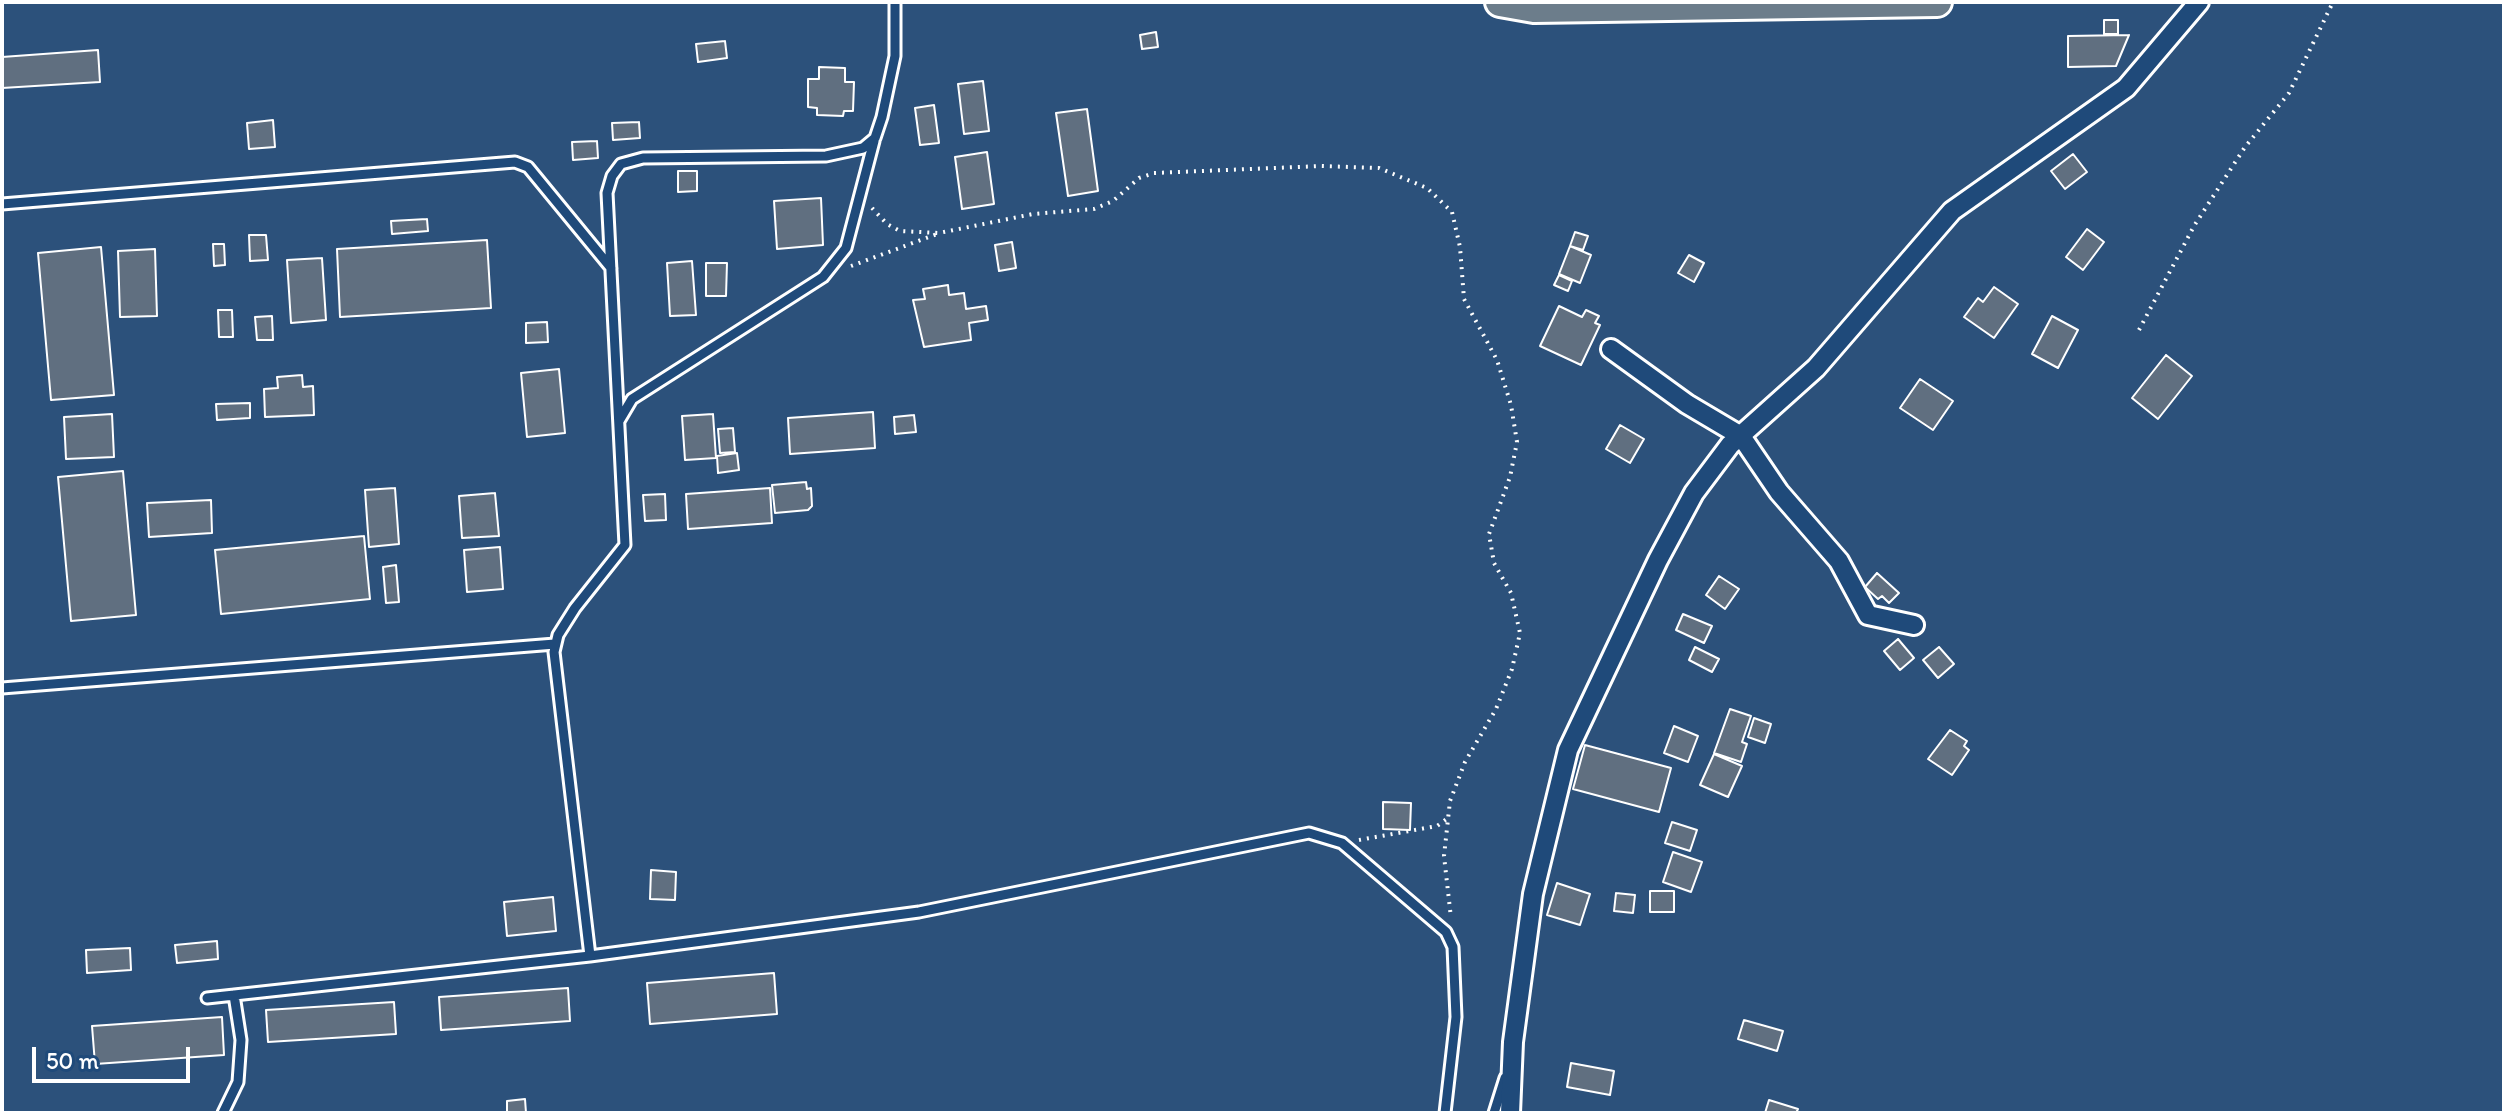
<!DOCTYPE html>
<style>
body{margin:0}
#map{position:relative;width:2506px;height:1115px;overflow:hidden;background:#2c517b;font-family:Itim,sans-serif}
canvas{display:block}
.frame{position:absolute;inset:0;border:4px solid #fff;pointer-events:none}
.scale{position:absolute;left:32px;top:1047px;width:158px;height:36px;box-sizing:border-box;border:4px solid #fff;border-top:0;padding-left:10px;font-size:24px;line-height:28px;white-space:nowrap;color:#fff;-webkit-text-stroke:6px #1f4a7a;paint-order:stroke}
</style>
<div id="map">
<canvas width="2506" height="1115"></canvas>
<div class="frame"></div>
<div class="scale">50 m</div>
</div>
<script>
const g = document.querySelector('canvas').getContext('2d');
g.lineJoin = 'round';
function fill(path, color) { g.fillStyle = color; g.fill(path, 'evenodd'); }
const poly = rows => new Path2D(rows.map(r => 'M' + r).join(''));
function strokePath(path, color, width, dash) { g.strokeStyle = color; g.lineWidth = width; g.lineCap = dash ? 'butt' : 'round'; g.setLineDash(dash || []); g.stroke(path); }
const building = poly([
 [2104,20,2118,20,2118,34,2104,34,2104,20],
 [1156,32,1158,47,1142,49,1140,35,1156,32],
 [2129,35,2116,66,2068,67,2068,36,2129,35],
 [725,41,727,58,698,62,696,44,725,41],
 [98,50,100,82,2,88,2,57,98,50],
 [819,67,845,68,845,82,854,82,853,111,844,111,843,116,817,115,817,108,808,107,808,79,819,79,819,67],
 [983,81,989,131,964,134,958,84,983,81],
 [934,105,939,143,920,145,915,108,934,105],
 [1087,109,1098,191,1068,196,1056,113,1087,109],
 [273,120,275,147,249,149,247,123,273,120],
 [639,122,640,138,613,140,612,123,639,122],
 [597,141,598,158,573,160,572,142,597,141],
 [987,152,994,204,962,209,955,157,987,152],
 [2073,154,2087,172,2065,189,2051,171,2073,154],
 [678,171,697,171,697,191,678,192,678,171],
 [821,198,823,245,777,249,774,201,821,198],
 [427,219,428,231,392,234,391,221,427,219],
 [2087,229,2104,242,2083,270,2066,257,2087,229],
 [1575,232,1588,236,1583,250,1570,246,1575,232],
 [249,235,266,235,268,260,250,261,249,235],
 [487,240,491,308,340,317,337,249,487,240],
 [1012,242,1016,268,999,271,995,245,1012,242],
 [213,244,224,244,225,265,214,266,213,244],
 [1570,246,1591,255,1580,283,1559,274,1570,246],
 [101,247,114,395,51,400,38,253,101,247],
 [155,249,157,316,120,317,118,251,155,249],
 [1689,255,1704,263,1694,282,1678,273,1689,255],
 [322,258,326,320,291,323,287,260,322,258],
 [692,261,696,315,670,316,667,263,692,261],
 [706,263,727,263,726,296,706,296,706,263],
 [1559,275,1572,281,1568,291,1554,285,1559,275],
 [948,285,949,295,964,293,966,309,986,306,988,320,969,323,971,340,924,347,913,300,925,299,923,289,948,285],
 [1994,287,2018,304,1994,338,1964,317,1978,298,1983,302,1994,287],
 [1559,306,1582,317,1586,310,1599,316,1595,323,1600,325,1581,365,1540,346,1559,306],
 [218,310,232,310,233,337,219,337,218,310],
 [272,316,273,340,257,340,255,317,272,316],
 [2052,316,2078,330,2058,368,2032,354,2052,316],
 [547,322,548,342,526,343,526,323,547,322],
 [2166,355,2192,376,2158,419,2132,398,2166,355],
 [559,369,565,433,527,437,521,373,559,369],
 [302,375,303,387,313,386,314,415,265,417,264,389,278,388,277,377,302,375],
 [1920,379,1953,401,1933,430,1900,408,1920,379],
 [250,403,250,418,217,420,216,404,250,403],
 [873,412,875,448,790,454,788,418,873,412],
 [112,414,114,457,66,459,64,417,112,414],
 [713,414,716,458,685,460,682,416,713,414],
 [914,415,916,432,895,434,894,417,914,415],
 [1620,425,1644,439,1630,463,1606,449,1620,425],
 [733,428,735,452,720,453,718,429,733,428],
 [737,453,739,470,718,473,717,456,737,453],
 [123,471,136,615,71,621,58,477,123,471],
 [806,482,807,489,811,488,812,506,808,510,775,513,772,485,806,482],
 [395,488,399,544,369,547,365,490,395,488],
 [770,488,772,523,688,529,686,494,770,488],
 [495,493,499,536,462,538,459,496,495,493],
 [665,494,666,520,645,521,643,495,665,494],
 [211,500,212,533,149,537,147,503,211,500],
 [364,536,370,599,221,614,215,550,364,536],
 [500,547,503,589,467,592,464,550,500,547],
 [396,565,399,602,386,603,383,567,396,565],
 [1877,573,1899,593,1889,603,1882,596,1878,599,1865,587,1877,573],
 [1719,576,1739,589,1725,609,1706,595,1719,576],
 [1683,614,1712,626,1704,643,1676,630,1683,614],
 [1898,639,1914,658,1900,670,1884,651,1898,639],
 [1695,647,1719,659,1712,672,1689,660,1695,647],
 [1939,647,1954,664,1938,678,1923,660,1939,647],
 [1730,709,1751,716,1742,742,1747,744,1741,762,1714,753,1730,709],
 [1754,718,1771,724,1765,743,1748,737,1754,718],
 [1674,726,1698,736,1688,762,1664,753,1674,726],
 [1950,730,1967,741,1964,746,1969,750,1952,775,1928,759,1950,730],
 [1585,745,1671,768,1659,812,1573,789,1585,745],
 [1714,754,1742,766,1728,797,1700,785,1714,754],
 [1383,802,1411,803,1410,830,1383,829,1383,802],
 [1672,822,1697,830,1690,851,1665,843,1672,822],
 [1673,852,1702,862,1691,892,1663,882,1673,852],
 [651,870,676,872,675,900,650,899,651,870],
 [1557,883,1590,894,1580,925,1547,915,1557,883],
 [1650,891,1674,891,1674,912,1650,912,1650,891],
 [1616,893,1635,895,1633,913,1614,911,1616,893],
 [553,897,556,931,507,936,504,902,553,897],
 [217,941,218,959,177,963,175,945,217,941],
 [130,948,131,970,87,973,86,950,130,948],
 [774,973,777,1014,650,1024,647,983,774,973],
 [568,988,570,1021,441,1030,439,997,568,988],
 [394,1002,396,1034,268,1042,266,1010,394,1002],
 [222,1017,224,1055,95,1064,92,1026,222,1017],
 [1744,1020,1783,1031,1777,1051,1738,1039,1744,1020],
 [1571,1063,1614,1071,1610,1095,1567,1087,1571,1063],
 [525,1099,526,1113,507,1113,507,1101,525,1099],
 [1769,1100,1798,1109,1796,1113,1765,1113,1769,1100]
]);
fill(building, '#606f80');
strokePath(building, '#fff', 2);
const service = poly([
 [2,204,515,162,528,167,611,268],
 [619,421,632,399,823,277,846,248,874,141],
 [2,688,555,644],
 [590,956,554,652,558,635,575,608,625,545,607,193,612,176,621,164,643,158,826,156,863,148,875,138,882,117,895,56,895,2],
 [207,998,590,956,919,912,1309,833,1342,843,1446,932,1453,947,1456,1017,1445,1113],
 [223,1113,238,1082,241,1040,234,995],
 [1494,1113,1505,1078]
]);
const minor = poly([
 [1611,349,1687,404,1741,436,1779,492,1839,561,1868,615,1914,625],
 [1510,1113,1513,1042,1533,894,1568,750,1658,560,1694,493,1730,445,1816,368,1952,211,2126,88,2199,2]
]);
const primary = poly([
 [1500,2,1534,8,1937,2]
]);
strokePath(service, '#fff', 15);
strokePath(minor, '#fff', 24);
strokePath(primary, '#fff', 34);
strokePath(poly([
 [872,208,887,224,900,231,939,233,1033,214,1094,209,1113,201,1139,178,1154,173,1321,166,1379,168,1427,188,1452,212,1460,247,1464,299,1497,360,1511,405,1517,442,1510,477,1489,534,1494,563,1511,593,1520,633,1512,669,1496,709,1465,762,1450,801,1444,856,1451,918],
 [851,266,937,234],
 [2139,330,2194,226,2245,147,2289,93,2333,2],
 [1359,840,1437,826,1448,818]
]), '#fff', 4, [2, 6]);
strokePath(service, '#1f4a7a', 9);
strokePath(minor, '#1f4a7a', 18);
strokePath(primary, '#6c7d8b', 28);
</script>
